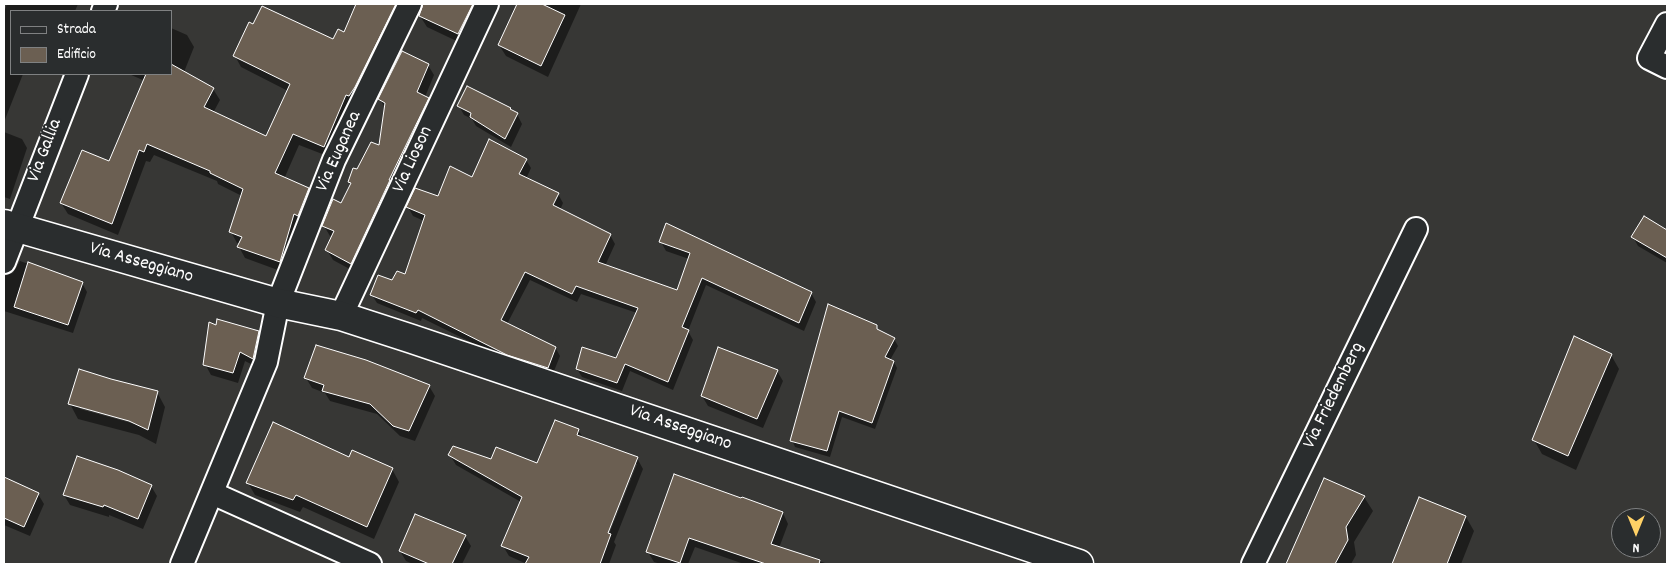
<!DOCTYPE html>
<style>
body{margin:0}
#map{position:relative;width:1671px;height:568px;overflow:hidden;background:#373735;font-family:Dekko,sans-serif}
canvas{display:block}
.frame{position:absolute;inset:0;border:5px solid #fff;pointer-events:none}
.legend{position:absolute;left:10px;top:10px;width:162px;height:65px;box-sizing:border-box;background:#2a2d2e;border:1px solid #7f8182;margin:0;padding:6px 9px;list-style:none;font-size:15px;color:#fff}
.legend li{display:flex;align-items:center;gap:10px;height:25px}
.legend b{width:25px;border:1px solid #7f8182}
.north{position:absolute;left:1611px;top:508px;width:50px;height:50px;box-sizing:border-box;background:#2a2d2e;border:1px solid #7f8182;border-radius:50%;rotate:180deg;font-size:14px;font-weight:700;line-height:20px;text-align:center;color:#fff}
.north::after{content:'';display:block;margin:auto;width:18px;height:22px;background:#ffd166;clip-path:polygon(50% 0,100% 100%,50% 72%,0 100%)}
</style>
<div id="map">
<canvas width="1671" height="568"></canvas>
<div class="frame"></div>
<ul class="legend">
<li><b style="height:6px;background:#2a2d2e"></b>Strada</li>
<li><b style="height:14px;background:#6b5f52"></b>Edificio</li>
</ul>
<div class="north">N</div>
</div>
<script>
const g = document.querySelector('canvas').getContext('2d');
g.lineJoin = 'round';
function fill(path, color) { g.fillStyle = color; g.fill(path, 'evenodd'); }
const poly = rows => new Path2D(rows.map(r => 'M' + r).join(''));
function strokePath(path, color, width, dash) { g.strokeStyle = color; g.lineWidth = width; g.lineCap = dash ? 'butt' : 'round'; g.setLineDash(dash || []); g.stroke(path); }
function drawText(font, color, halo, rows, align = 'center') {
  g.font = font + ' Dekko,sans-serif'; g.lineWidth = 4; g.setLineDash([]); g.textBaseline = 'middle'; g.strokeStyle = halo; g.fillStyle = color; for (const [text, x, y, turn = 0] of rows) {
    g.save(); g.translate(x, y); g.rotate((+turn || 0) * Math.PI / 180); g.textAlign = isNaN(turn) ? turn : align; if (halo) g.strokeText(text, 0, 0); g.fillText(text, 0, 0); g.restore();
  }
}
fill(poly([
 [7,4,78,4,75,11,11,11,11,74,23,74,4,122,4,12],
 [357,4,411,4,330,157,299,145,284,179,308,189,315,201,286,273,245,258,239,247,240,244,237,243,231,232,242,196,218,184,217,181,154,155,150,162,146,161,118,235,68,214,61,203,110,162,145,81,129,74,171,74,171,28,187,35,194,47,184,72,213,89,220,100,213,113,267,137,288,91,241,67,235,56,333,41,344,33],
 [424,4,484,4,465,45,427,27,420,16],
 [518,4,581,4,548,77,506,56,499,45],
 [428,65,434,75,425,97,428,99,434,109,357,273,333,260,327,250,333,237,330,236,324,226,342,204,351,185,349,182,380,147,386,110,380,99],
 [459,106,510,109,517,114,522,124,511,147,476,126,472,119,464,115],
 [4,132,22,139,27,148,10,199,4,197],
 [526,160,531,168,526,179,558,194,563,203,560,210,610,235,615,244,605,266,678,292,689,259,666,251,661,242,811,293,816,302,804,331,706,285,688,331,693,340,673,390,630,371,622,391,582,377,577,369,617,360,637,313,581,294,577,302,530,280,507,324,555,347,560,356,552,376,513,363,422,318,421,321,377,303,372,295,405,276,424,221,413,216,408,207,438,197,473,179],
 [1644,218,1667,231,1667,263,1638,246,1633,237],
 [20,261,82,283,87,292,73,333,4,311,4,276,13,273],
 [876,326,879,332,894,339,898,346,890,360,894,362,897,368,875,429,842,417,830,457,795,447,792,440],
 [217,327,258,332,264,342,259,368,245,361,238,383,211,375,205,364],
 [1611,355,1619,369,1576,470,1542,454,1534,440],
 [777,371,783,381,763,428,708,406,702,396],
 [306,378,429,386,435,396,415,441,400,436,377,414,330,401,325,393,312,388],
 [157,392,165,407,156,444,139,435,78,419,70,404],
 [80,406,136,421,135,424,80,409],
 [578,430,584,439,637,458,643,469,614,542,616,545,609,564,527,564,509,556,503,546,521,502,456,465,450,455,537,464],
 [634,464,637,464,607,539,605,538],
 [349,459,392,469,399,482,374,539,303,507,300,512,255,495,248,483],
 [4,479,38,494,44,504,30,536,4,525],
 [1325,480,1364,497,1373,511,1354,542,1356,555,1351,564,1287,564],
 [151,486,157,496,143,529,109,515,109,517,70,505,64,495],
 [743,498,783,513,788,524,779,548,828,564,744,564,695,547,688,564,661,564,654,562,648,552,742,500],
 [1420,499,1466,517,1474,531,1461,564,1394,564],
 [465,536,471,546,462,564,413,564,406,561,400,551]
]), '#0007');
const building = poly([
 [356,4,396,4,355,87,349,96,346,95,324,147,293,134,275,173,309,188,298,216,294,214,280,262,237,247,242,237,229,232,243,189,210,173,210,171,147,144,144,152,139,150,112,224,60,203,82,150,109,161,146,74,171,74,171,64,214,88,204,107,266,136,290,84,233,56,249,22,253,24,262,6,333,39,338,29,344,32,356,4],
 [423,4,473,4,458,34,419,16,423,4],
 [517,4,542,4,565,15,541,66,498,45,517,4],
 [402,51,429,64,417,92,429,98,389,180,390,180,351,264,325,250,334,231,322,226,333,199,341,203,351,183,348,182,353,168,357,169,371,142,379,145,385,103,378,99,402,51],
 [467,86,511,108,510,109,518,113,505,139,470,117,471,113,457,106,467,86],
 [489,139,527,159,519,174,559,193,553,205,611,234,598,262,677,290,690,253,659,242,666,223,812,292,799,323,702,278,682,327,689,330,668,382,625,364,617,383,576,369,582,347,616,358,638,308,576,286,572,294,525,272,501,320,556,347,548,368,507,355,418,310,416,313,370,295,378,275,392,280,397,271,405,274,425,215,406,207,415,188,438,196,450,166,472,177,489,139],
 [1644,216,1667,230,1667,258,1631,237,1644,216],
 [28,262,83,282,68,325,14,307,28,262],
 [828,304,877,325,877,329,895,338,885,357,894,361,872,423,839,411,827,451,790,441,828,304],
 [217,319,259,331,253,359,240,352,233,373,203,365,209,322,216,325,217,319],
 [1574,336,1612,354,1568,456,1532,440,1574,336],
 [316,345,366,360,430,385,409,431,393,426,370,404,322,391,324,385,304,378,316,345],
 [718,347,778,370,757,419,701,396,718,347],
 [79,369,111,379,158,391,148,430,129,421,68,404,79,369],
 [555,420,579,429,577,435,638,457,608,533,611,534,600,564,525,564,529,557,501,546,522,497,448,455,453,446,491,459,496,447,537,463,555,420],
 [273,422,349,457,352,450,393,468,367,527,296,495,293,500,246,483,273,422],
 [77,456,118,470,152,485,138,519,104,505,103,507,63,495,77,456],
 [674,474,741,498,742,497,783,512,771,544,820,560,819,564,766,564,689,538,680,563,646,552,674,474],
 [4,477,39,493,24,527,4,518,4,477],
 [1324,478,1365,496,1346,527,1348,540,1335,564,1286,564,1324,478],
 [1419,497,1466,516,1447,564,1392,564,1419,497],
 [415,514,466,535,452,564,429,564,399,551,415,514]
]);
fill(building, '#6b5f52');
strokePath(building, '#fff', 1);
const minor = poly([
 [103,11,106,4],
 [1667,24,1649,58,1667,67],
 [4,262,77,74],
 [341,316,487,4],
 [212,493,370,564],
 [182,564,266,362,278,303,334,160,410,4],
 [1253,564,1416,229]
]);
const tertiary = poly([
 [4,224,278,303,341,316,412,339,1079,564]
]);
strokePath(minor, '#fff', 26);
strokePath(tertiary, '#fff', 31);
strokePath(minor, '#2a2d2e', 22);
strokePath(tertiary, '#2a2d2e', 28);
drawText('19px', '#fff', '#2a2d2e', [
 ["Via Gallia",46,151,-69],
 ["Via Euganea",340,152,-66],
 ["Via Lioson",414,160,-65],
 ["Via Asseggiano",141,264,16],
 ["Via Friedemberg",1335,396,-64],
 ["Via Asseggiano",680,429,19]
]);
</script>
